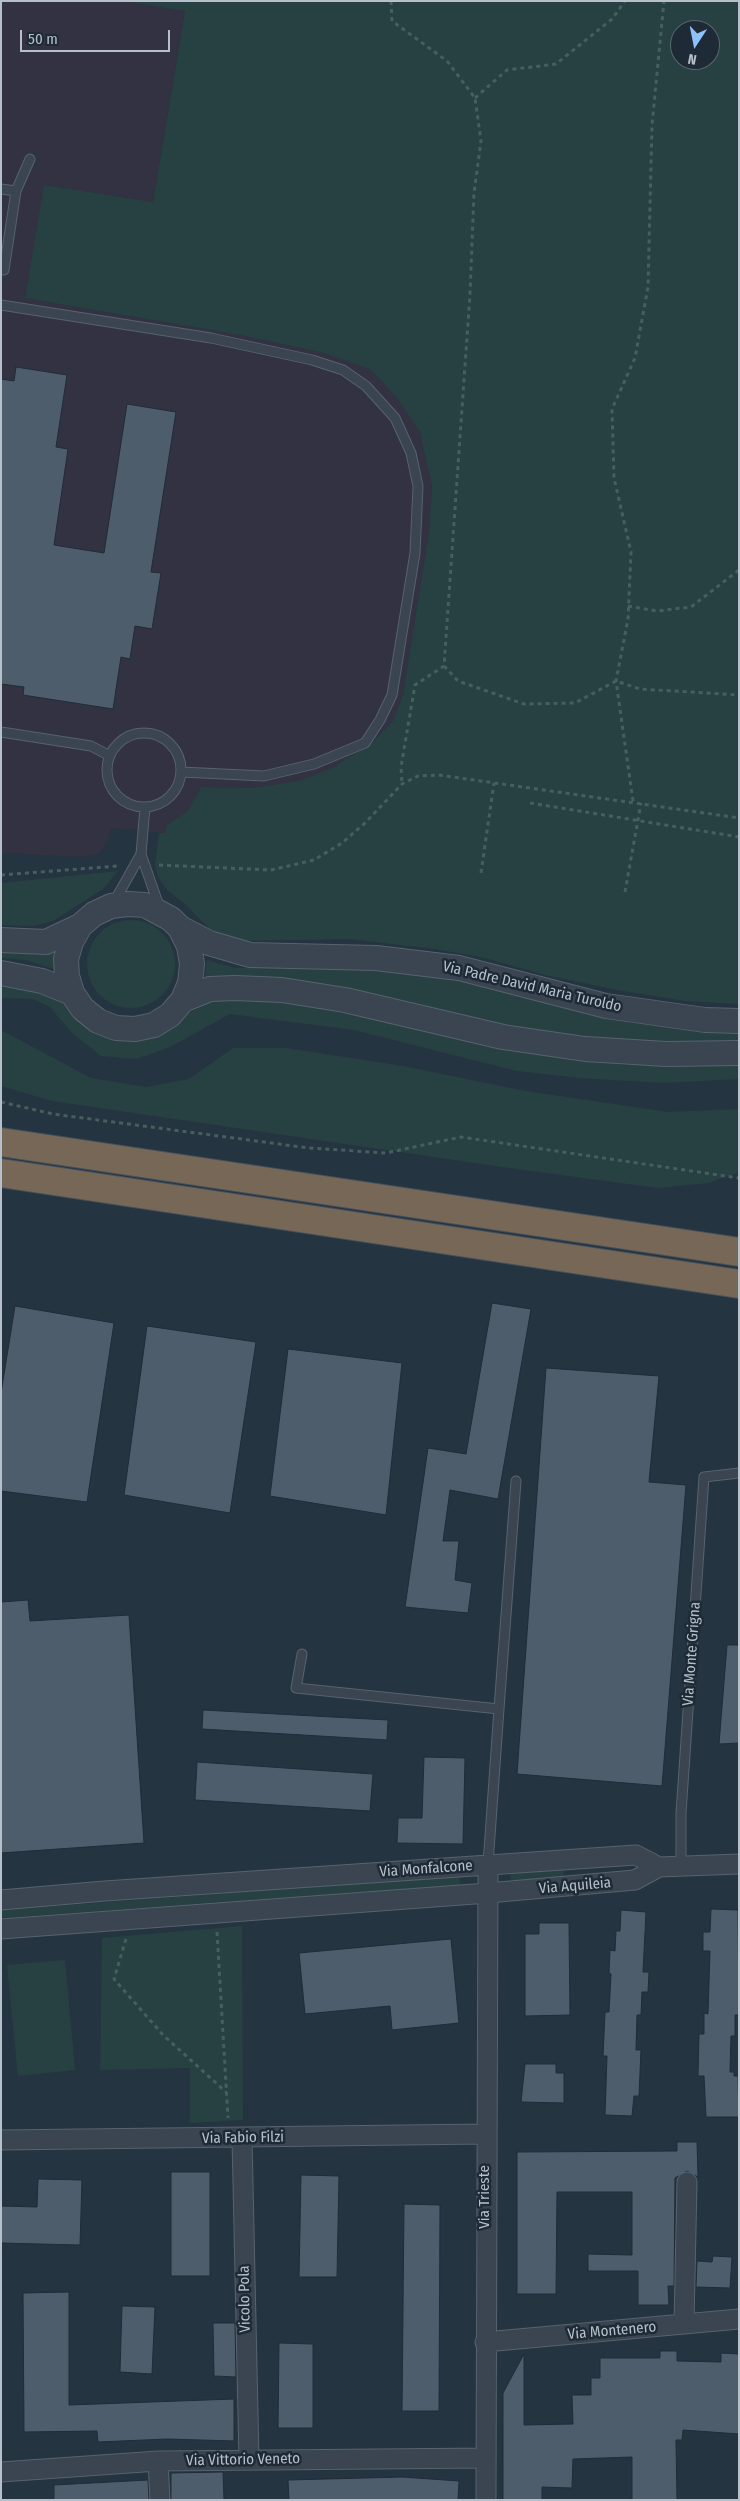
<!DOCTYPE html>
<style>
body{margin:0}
#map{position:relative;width:740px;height:2501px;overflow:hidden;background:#253441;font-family:"Fira Sans Condensed",sans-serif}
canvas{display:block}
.frame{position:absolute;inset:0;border:2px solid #b6c0cb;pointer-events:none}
.north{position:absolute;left:670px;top:20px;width:50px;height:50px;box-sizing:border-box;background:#1e2a36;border:1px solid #5b6672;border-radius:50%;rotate:191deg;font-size:14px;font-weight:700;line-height:20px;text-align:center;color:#b6c0cb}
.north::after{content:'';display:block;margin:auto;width:18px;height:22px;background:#8dc1f9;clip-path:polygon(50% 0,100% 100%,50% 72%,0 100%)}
.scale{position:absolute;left:20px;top:30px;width:150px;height:22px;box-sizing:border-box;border:2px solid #b6c0cb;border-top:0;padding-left:6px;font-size:15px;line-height:18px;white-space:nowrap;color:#b6c0cb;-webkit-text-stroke:4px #1e2a36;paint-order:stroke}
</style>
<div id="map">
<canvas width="740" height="2501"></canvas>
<div class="frame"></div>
<div class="north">N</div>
<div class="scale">50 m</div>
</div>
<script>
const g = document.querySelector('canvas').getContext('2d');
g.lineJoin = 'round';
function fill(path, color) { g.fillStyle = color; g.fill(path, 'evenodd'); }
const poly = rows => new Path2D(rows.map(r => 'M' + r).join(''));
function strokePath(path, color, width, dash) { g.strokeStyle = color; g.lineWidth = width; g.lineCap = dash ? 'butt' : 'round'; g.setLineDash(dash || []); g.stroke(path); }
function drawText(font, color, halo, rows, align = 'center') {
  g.font = font + ' "Fira Sans Condensed",sans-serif'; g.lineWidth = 5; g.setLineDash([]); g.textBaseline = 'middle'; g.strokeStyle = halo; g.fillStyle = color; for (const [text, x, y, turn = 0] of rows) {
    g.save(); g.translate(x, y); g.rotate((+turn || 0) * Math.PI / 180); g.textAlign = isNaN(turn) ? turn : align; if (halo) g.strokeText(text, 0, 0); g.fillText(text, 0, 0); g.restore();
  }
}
fill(poly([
 [1,1,125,1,185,10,153,202,45,185,25,298,235,334,320,352,362,366,372,371,397,398,420,432,432,486,429,533,403,695,393,721,373,742,334,767,299,781,253,788,201,787,188,811,167,825,166,833,111,828,107,843,99,854,82,857,1,853]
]), '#323242');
fill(poly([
 [125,1,739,1,739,1004,685,1001,617,990,545,975,485,958,435,949,349,939,243,941,226,937,209,928,185,904,167,890,158,877,155,865,159,833,165,833,167,825,188,811,201,787,253,788,299,781,334,767,373,742,393,721,403,695,429,533,432,486,420,432,397,398,372,371,362,366,320,352,235,334,25,298,44,185,153,202,185,11],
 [680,30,710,30,710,60,680,60],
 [118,871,103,889,53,921,33,926,1,925,1,883],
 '87 964a44 44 0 1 1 88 0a44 44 0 1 1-88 0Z',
 [59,947,57,970,26,960,1,958,1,950],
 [207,960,235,968,315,967,389,970,437,976,482,984,631,1023,739,1033,739,1044,660,1045,546,1034,384,996,301,981,228,976,212,978,204,983],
 [1,981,23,983,151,1036,171,1030,191,1012,208,1003,227,998,310,1004,572,1058,624,1065,739,1064,739,1079,664,1083,579,1078,517,1071,354,1030,230,1014,170,1047,136,1059,101,1056,71,1032,50,1007,33,999,1,998],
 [1,1030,91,1078,146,1087,189,1079,233,1048,286,1048,403,1066,526,1091,668,1112,739,1109,739,1172,709,1183,658,1188,509,1168,52,1101,1,1086],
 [563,1868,564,1877,511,1881,510,1872],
 [459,1876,460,1885,1,1918,1,1910],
 [242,1926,243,2120,190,2123,190,2068,100,2070,102,1938],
 [65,1960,75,2070,18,2076,7,1965]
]), '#274142');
const building = poly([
 [16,367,67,375,56,447,68,449,54,545,104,553,127,404,176,412,151,572,161,573,152,629,135,626,130,659,121,657,113,709,23,695,24,687,1,684,1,379,14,381,16,367],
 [492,1303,531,1309,498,1499,450,1490,443,1541,459,1541,455,1580,472,1583,468,1613,405,1607,428,1448,466,1454,492,1303],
 [15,1306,114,1323,87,1502,1,1491,1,1393,15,1306],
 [147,1326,256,1342,230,1513,124,1495,147,1326],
 [288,1349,402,1363,386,1515,270,1496,288,1349],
 [546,1368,659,1376,649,1482,686,1485,662,1786,517,1774,546,1368],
 [28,1600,30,1621,129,1615,144,1843,1,1853,1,1602,28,1600],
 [727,1645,739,1645,739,1743,719,1744,727,1645],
 [203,1710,388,1720,387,1740,202,1729,203,1710],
 [424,1757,465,1758,463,1844,397,1843,398,1818,422,1818,424,1757],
 [197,1762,373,1774,370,1811,195,1800,197,1762],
 [711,1909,738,1910,739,2015,735,2015,735,2036,731,2036,730,2072,734,2072,734,2076,738,2076,739,2117,706,2117,704,2076,698,2076,699,2034,704,2034,704,2013,708,2014,710,1951,703,1951,703,1932,710,1932,711,1909],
 [621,1910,646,1912,643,1972,649,1972,648,1992,642,1992,641,2015,637,2015,636,2050,641,2050,639,2096,634,2096,632,2116,605,2115,607,2056,603,2056,605,2012,609,2012,611,1974,609,1973,610,1950,615,1951,616,1931,620,1931,621,1910],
 [539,1923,569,1923,570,2015,525,2016,525,1934,539,1934,539,1923],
 [451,1939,459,2023,392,2030,390,2006,305,2014,299,1953,451,1939],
 [525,2064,556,2064,556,2073,564,2073,564,2103,521,2102,525,2064],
 [677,2142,697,2142,698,2177,687,2171,675,2178,674,2286,668,2286,669,2305,638,2305,638,2271,588,2271,588,2254,632,2255,632,2192,557,2192,556,2294,517,2294,517,2152,677,2151,677,2142],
 [171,2172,210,2172,210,2276,171,2276,171,2172],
 [301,2175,339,2176,337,2277,299,2277,301,2175],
 [38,2179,82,2180,80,2245,1,2243,1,2206,37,2207,38,2179],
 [404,2204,440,2205,439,2411,402,2411,404,2204],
 [713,2256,732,2257,730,2288,696,2287,697,2261,712,2262,713,2256],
 [69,2292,69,2405,234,2399,234,2441,167,2439,98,2442,97,2431,24,2432,23,2293,69,2292],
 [122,2306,155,2307,152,2374,120,2372,122,2306],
 [213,2323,235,2323,236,2377,214,2376,213,2323],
 [279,2343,313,2344,313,2428,278,2428,279,2343],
 [660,2351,677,2351,677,2361,721,2362,721,2353,739,2354,739,2434,683,2430,682,2440,676,2440,677,2500,632,2500,632,2457,573,2459,572,2488,542,2487,542,2500,503,2500,503,2393,524,2354,524,2425,573,2424,572,2395,591,2395,591,2378,600,2378,600,2358,660,2358,660,2351],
 [223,2472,224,2500,171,2500,171,2473,223,2472],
 [402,2477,459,2481,458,2500,289,2500,288,2480,402,2477],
 [148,2480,149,2500,54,2500,54,2485,148,2480]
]);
fill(building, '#4e5d6c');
strokePath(building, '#202c38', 1);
const service = poly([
 [1,189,16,191,4,270,1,269],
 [16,191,30,159],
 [1,305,211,338,312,360,343,370,366,386,395,418,411,453,418,486,415,553,392,695,380,720,365,743,314,764,264,776,181,772],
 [1,732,91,746,110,756],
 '107 770a37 37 0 1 1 74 0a37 37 0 1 1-74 0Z',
 [145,807,141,854,160,909],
 [114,902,141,854],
 [302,1654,296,1688,499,1709,488,1864],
 [499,1709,516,1481],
 [681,1866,681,1813,704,1477,739,1473]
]);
const minor = poly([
 [1,1900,105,1891,636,1855,659,1867,739,1864],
 [1,1929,488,1893,635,1880,659,1867],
 [242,2138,249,2460],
 [1,2140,485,2134],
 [684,2324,687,2182],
 [485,2342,739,2319],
 [158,2461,160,2500],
 [1,2472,158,2461,486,2458],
 [486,2500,488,1864]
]);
const tertiary = poly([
 [180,928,209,943,250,955,376,958,459,968,606,1006,705,1020,739,1021],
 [1,940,46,942,80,926,94,914,111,906,128,904,145,905,171,919,180,928,189,946,192,964,190,983,183,1000,170,1015,154,1025,135,1029,116,1028,98,1021,83,1009,72,993,67,976,66,959,71,942,80,926],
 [1,973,42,981,72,993],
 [183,1000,210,989,235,988,282,990,345,1000,503,1037,585,1049,666,1054,739,1053]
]);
const motorway = poly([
 [1,1142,739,1252],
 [1,1173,739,1284]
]);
strokePath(service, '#57636e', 11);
strokePath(minor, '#57636e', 21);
strokePath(tertiary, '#57636e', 26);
strokePath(motorway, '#44505b', 30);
strokePath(poly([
 [391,1,392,21,447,61,475,98,481,141,474,193,470,294,444,666,415,685,401,767,402,784],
 [475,98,507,70,556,64,612,19,625,1],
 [628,606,657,611,691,607,739,570],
 [444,666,458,681,524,704,575,703,616,681,640,689,739,695],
 [633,801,616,681,628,619,631,552,614,478,612,409,635,358,648,287,652,125,664,1],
 [530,803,739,837],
 [159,865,271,870,314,860,342,843,365,823,402,784,418,776,439,775,739,818],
 [481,873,494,783],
 [1,875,118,866],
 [625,892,641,803],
 [1,1102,53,1114,309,1148,386,1153,461,1137,739,1178],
 [217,1932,228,2118],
 [126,1939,114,1979,163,2035,226,2092]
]), '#465e5e', 3, [4, 4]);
strokePath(service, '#3a4551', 9);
strokePath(minor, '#3a4551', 19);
strokePath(tertiary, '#3a4551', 24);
strokePath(motorway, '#776757', 28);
drawText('15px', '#b6c0cb', '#1e2a36', [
 ["Via Padre David Maria Turoldo",532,987,13],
 ["Via Monte Grigna",692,1654,-86],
 ["Via Monfalcone",426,1869,-4],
 ["Via Aquileia",575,1886,-5],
 ["Via Fabio Filzi",243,2138,-1],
 ["Via Trieste",485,2197,-90],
 ["Vicolo Pola",245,2299,-91],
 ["Via Montenero",612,2331,-5],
 ["Via Vittorio Veneto",243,2460,-1]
]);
</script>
